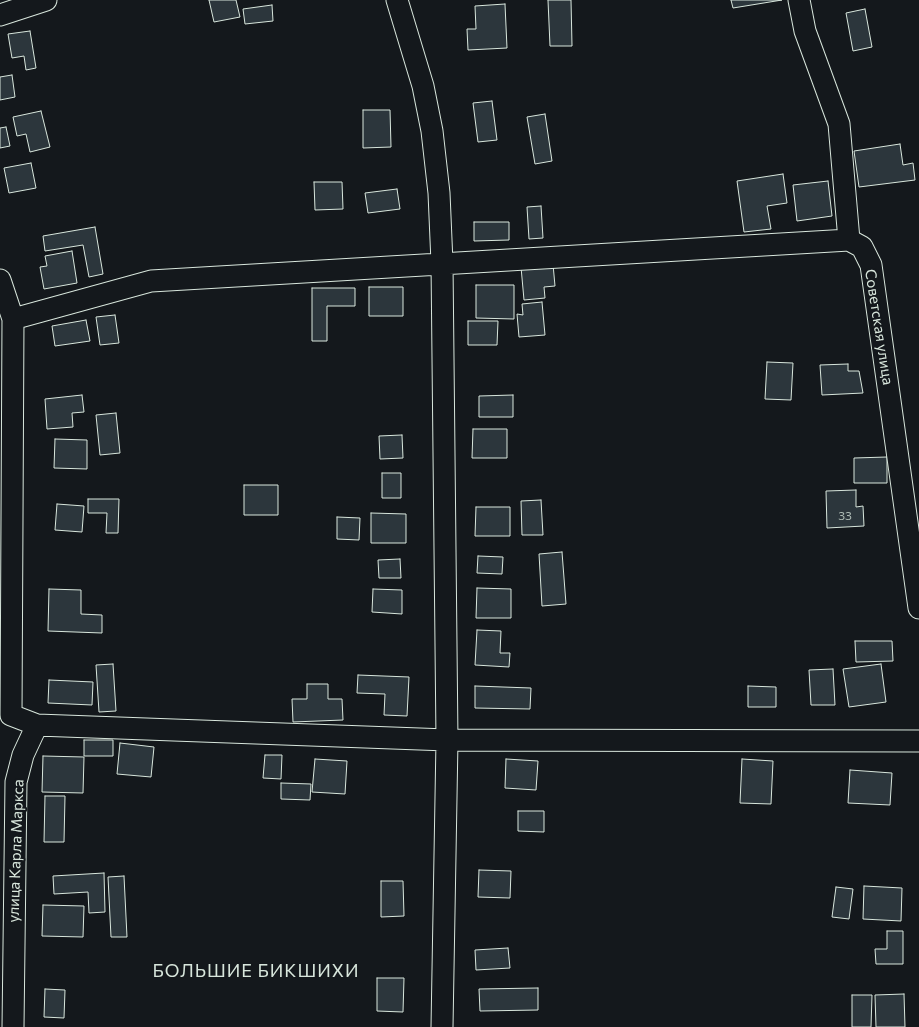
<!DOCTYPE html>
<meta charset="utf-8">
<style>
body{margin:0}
canvas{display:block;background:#14181c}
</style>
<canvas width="919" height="1027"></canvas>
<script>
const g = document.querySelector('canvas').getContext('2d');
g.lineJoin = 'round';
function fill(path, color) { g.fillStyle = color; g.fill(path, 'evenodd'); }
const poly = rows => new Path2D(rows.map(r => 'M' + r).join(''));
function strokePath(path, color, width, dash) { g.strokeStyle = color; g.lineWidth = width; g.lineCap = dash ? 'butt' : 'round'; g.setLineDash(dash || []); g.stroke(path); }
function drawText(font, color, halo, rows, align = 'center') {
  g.font = font + ' Commissioner,sans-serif'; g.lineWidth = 4; g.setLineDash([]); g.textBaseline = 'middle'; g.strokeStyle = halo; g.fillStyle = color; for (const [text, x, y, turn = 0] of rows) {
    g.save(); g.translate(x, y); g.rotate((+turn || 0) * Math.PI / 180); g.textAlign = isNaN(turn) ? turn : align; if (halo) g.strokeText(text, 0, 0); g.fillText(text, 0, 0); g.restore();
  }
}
const building = poly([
 [209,0,236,0,240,17,214,22,209,0],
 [548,0,571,0,572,46,550,46,548,0],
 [731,0,782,0,733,8,731,0],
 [505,4,507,48,468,50,467,29,476,29,475,6,505,4],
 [272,5,273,21,245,24,243,9,272,5],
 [865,9,872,47,853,51,846,13,865,9],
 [30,31,36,68,26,70,24,56,12,58,8,34,30,31],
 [12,75,15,97,0,100,0,77,12,75],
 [492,101,497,140,478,142,473,103,492,101],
 [363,110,390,110,391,147,363,148,363,110],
 [41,111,50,147,30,152,26,134,17,136,13,117,41,111],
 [545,114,552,161,535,164,527,117,545,114],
 [6,127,10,146,0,148,0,128,6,127],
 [900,144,903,165,913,163,915,180,859,187,854,151,900,144],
 [31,163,36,188,9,193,4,168,31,163],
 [783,174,787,203,767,206,771,229,744,232,737,181,783,174],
 [828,181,832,216,797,221,793,185,828,181],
 [314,182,342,182,343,209,315,210,314,182],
 [397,189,400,209,368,213,365,193,397,189],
 [541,206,543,238,529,239,527,207,541,206],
 [474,222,509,222,509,240,474,241,474,222],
 [95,227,103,274,89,277,83,245,45,251,43,236,95,227],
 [72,251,77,283,44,289,40,267,47,266,45,256,72,251],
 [553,264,555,286,544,287,545,298,524,300,521,267,553,264],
 [476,285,514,285,514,319,476,318,476,285],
 [369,287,403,287,403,316,369,316,369,287],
 [312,288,355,288,355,306,327,306,327,341,312,341,312,288],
 [542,302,545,335,519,337,517,314,523,315,522,304,542,302],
 [115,315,119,343,100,345,96,317,115,315],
 [86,320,90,341,55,346,52,326,86,320],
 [468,321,498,321,497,345,468,345,468,321],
 [767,362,793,363,791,400,765,399,767,362],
 [848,364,848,371,859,371,863,393,822,395,820,365,848,364],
 [82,395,84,412,72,413,73,427,47,429,45,399,82,395],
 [513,395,513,417,479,417,479,396,513,395],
 [116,413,120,453,100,455,96,415,116,413],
 [473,429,507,429,507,458,472,458,473,429],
 [402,435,403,458,380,459,379,436,402,435],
 [55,439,87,440,87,469,54,468,55,439],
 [887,457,887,483,854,483,854,458,887,457],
 [382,473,401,473,401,498,382,498,382,473],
 [244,485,278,485,278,515,244,515,244,485],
 [856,490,856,507,863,506,864,526,827,528,826,491,856,490],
 [88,499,119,499,118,533,106,533,107,513,88,513,88,499],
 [541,500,543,535,522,535,521,501,541,500],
 [57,504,84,506,82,532,55,530,57,504],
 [476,507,510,507,510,536,475,536,476,507],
 [371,513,406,514,406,543,371,543,371,513],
 [337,517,360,518,359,540,337,539,337,517],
 [562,552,566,604,542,606,539,554,562,552],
 [478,556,503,557,502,574,477,573,478,556],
 [400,559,401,578,379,578,378,560,400,559],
 [477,588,511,589,511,618,476,618,477,588],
 [49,589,81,590,81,614,102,615,102,633,48,631,49,589],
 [373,589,402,590,402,614,372,612,373,589],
 [477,630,501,631,500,653,510,653,509,667,475,665,477,630],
 [855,641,892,641,893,661,856,662,855,641],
 [113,664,116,711,99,712,96,665,113,664],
 [881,664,886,702,849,707,843,669,881,664],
 [833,669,835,705,811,705,809,670,833,669],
 [358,675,409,677,407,716,384,715,385,694,357,693,358,675],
 [49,680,93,682,92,705,48,703,49,680],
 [307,684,328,684,328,699,342,699,343,720,293,722,292,699,307,699,307,684],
 [475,686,531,688,530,709,475,708,475,686],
 [748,686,776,687,776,707,748,707,748,686],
 [84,740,113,740,113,756,84,756,84,740],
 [120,743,154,747,151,777,117,774,120,743],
 [265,755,282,755,281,779,263,778,265,755],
 [43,756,84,757,83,793,42,792,43,756],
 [315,759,347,761,345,794,312,792,315,759],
 [506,759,538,761,536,790,505,788,506,759],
 [742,759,773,761,771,804,740,803,742,759],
 [850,770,892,773,890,805,848,803,850,770],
 [281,783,311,784,310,800,281,799,281,783],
 [45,796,65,796,64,842,44,842,45,796],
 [518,811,544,811,544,832,518,831,518,811],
 [479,870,511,871,510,898,478,897,479,870],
 [104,873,105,912,89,913,88,892,54,894,53,876,104,873],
 [124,876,127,937,111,937,108,877,124,876],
 [381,881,403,881,404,916,381,917,381,881],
 [864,886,902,888,901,921,863,919,864,886],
 [836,887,853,889,849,919,832,917,836,887],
 [43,905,84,906,83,937,42,936,43,905],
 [887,931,903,931,903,964,876,964,875,949,887,949,887,931],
 [508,948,510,968,476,970,475,950,508,948],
 [377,978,404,978,403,1012,377,1011,377,978],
 [538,988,538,1010,480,1011,479,989,538,988],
 [45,989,65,990,64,1018,44,1017,45,989],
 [904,994,905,1027,876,1027,875,995,904,994],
 [852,995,872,995,871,1027,852,1027,852,995]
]);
fill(building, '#2c363c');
strokePath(building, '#d8e6dc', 1);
const minor = poly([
 [397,0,423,86,432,131,439,193,442,263,447,740,442,1027],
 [799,0,805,31,839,124,849,240],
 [0,15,46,0],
 [849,240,862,247,871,265,919,608],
 [0,280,13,319,11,715,37,725,23,755,16,782,13,1027],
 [13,319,151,281,849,240],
 [37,725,447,740,919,741]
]);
strokePath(minor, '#d8e6dc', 23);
strokePath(minor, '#14181c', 21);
drawText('12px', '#adbab4', null, [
 ["33",845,516]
]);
drawText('15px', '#d8e6dc', '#14181c', [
 ["Советская улица",879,327,81],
 ["улица Карла Маркса",16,851,-88]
]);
g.letterSpacing = '1px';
drawText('18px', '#d8e6dc', '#14181c', [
 ["БОЛЬШИЕ БИКШИХИ",256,971]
]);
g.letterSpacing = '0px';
</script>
